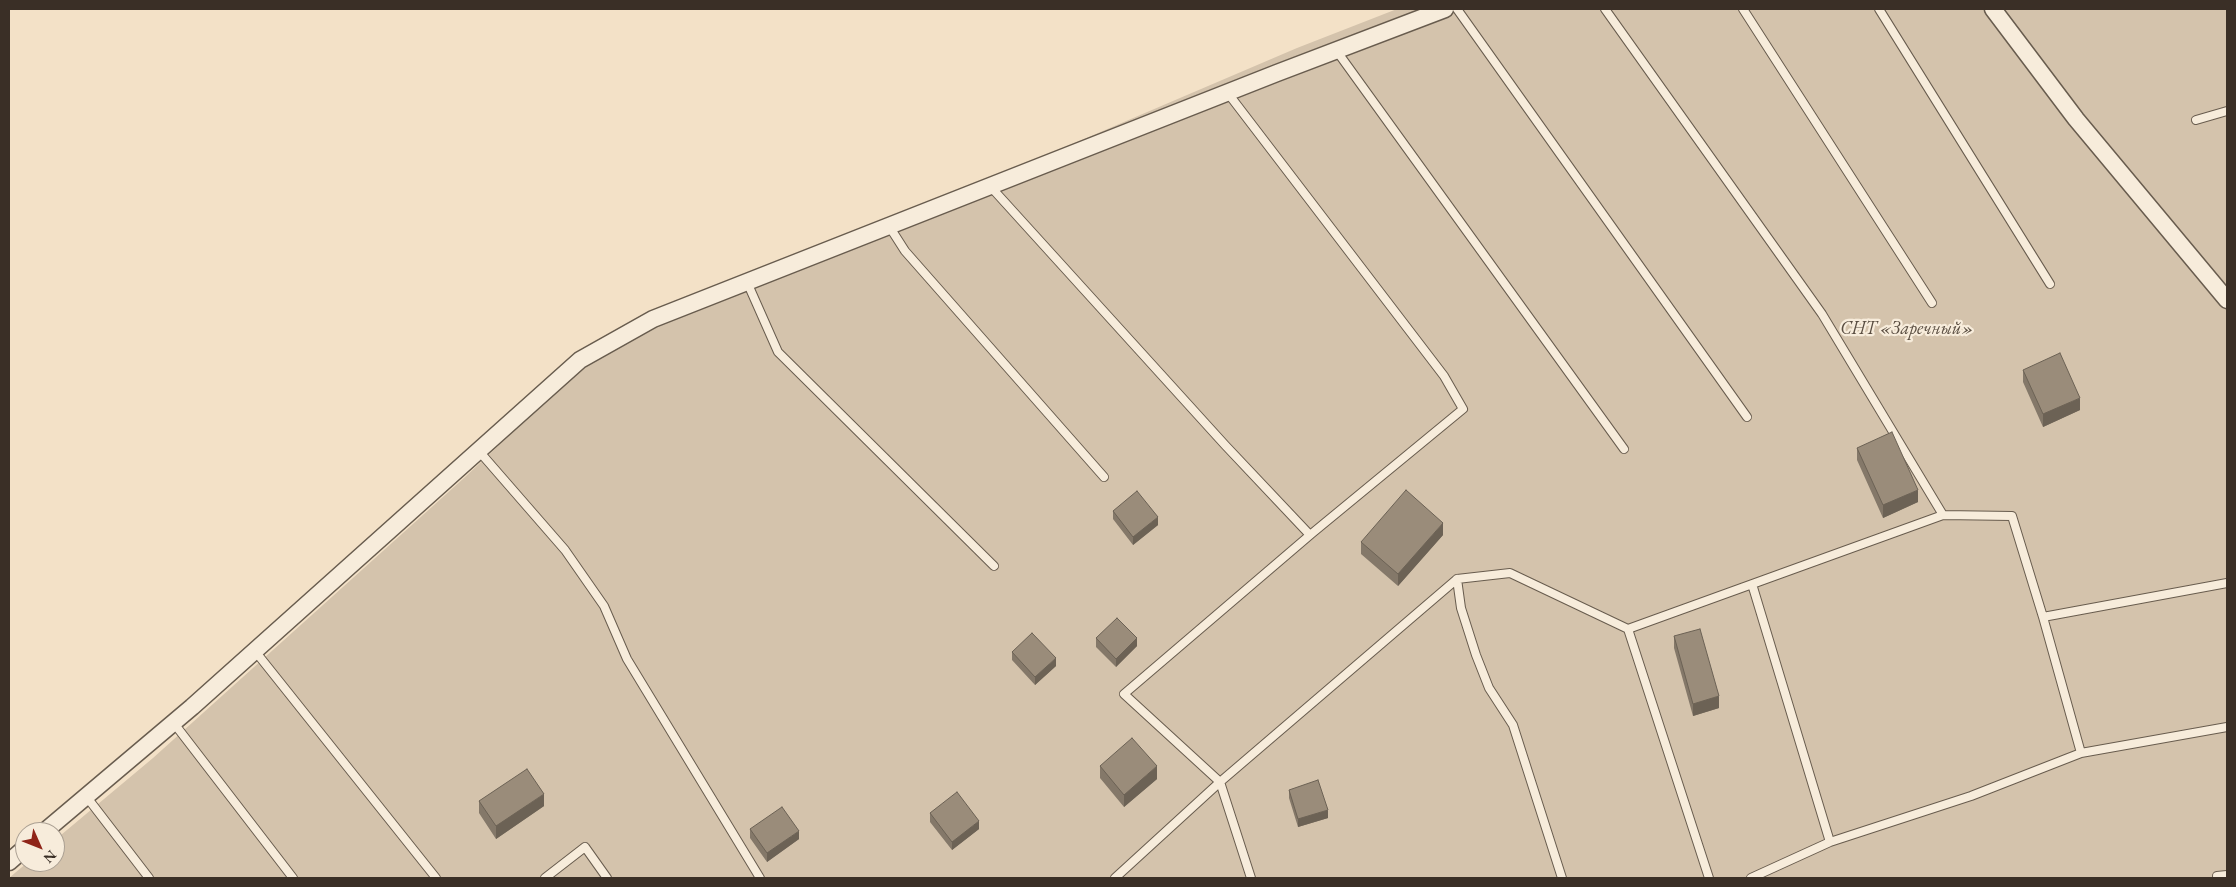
<!DOCTYPE html>
<meta charset="utf-8">
<style>
body{margin:0}
#map{position:relative;width:2236px;height:887px;overflow:hidden;background:#f3e1c7;font-family:"EB Garamond",serif}
canvas{display:block}
.frame{position:absolute;inset:0;border:10px solid #3a2f26;pointer-events:none}
.north{position:absolute;left:15px;top:822px;width:50px;height:50px;box-sizing:border-box;background:#f7ecdb;border:1px solid #aba093;border-radius:50%;rotate:134deg;font-size:14px;font-weight:700;line-height:20px;text-align:center;color:#3a2f26}
.north::after{content:'';display:block;margin:auto;width:18px;height:22px;background:#8f2418;clip-path:polygon(50% 0,100% 100%,50% 72%,0 100%)}
</style>
<div id="map">
<canvas width="2236" height="887"></canvas>
<div class="frame"></div>
<div class="north">N</div>
</div>
<script>
const g = document.querySelector('canvas').getContext('2d');
g.lineJoin = 'round';
function fill(path, color) { g.fillStyle = color; g.fill(path, 'evenodd'); }
const poly = rows => new Path2D(rows.map(r => 'M' + r).join(''));
function strokePath(path, color, width, dash) { g.strokeStyle = color; g.lineWidth = width; g.lineCap = dash ? 'butt' : 'round'; g.setLineDash(dash || []); g.stroke(path); }
function drawText(font, color, halo, rows, align = 'center') {
  g.font = font + ' "EB Garamond",serif'; g.lineWidth = 4.5; g.setLineDash([]); g.textBaseline = 'middle'; g.strokeStyle = halo; g.fillStyle = color; for (const [text, x, y, turn = 0] of rows) {
    g.save(); g.translate(x, y); g.rotate((+turn || 0) * Math.PI / 180); g.textAlign = isNaN(turn) ? turn : align; if (halo) g.strokeText(text, 0, 0); g.fillText(text, 0, 0); g.restore();
  }
}
fill(poly([
 [1397,9,2227,9,2227,878,9,878,28,862,55,862,55,840,153,758,464,478,609,342,1297,48]
]), '#d4c3ac');
const lane = poly([
 [1457,9,1747,417],
 [1605,9,1822,314,1943,515],
 [1743,9,1932,303],
 [1879,9,2050,284],
 [1336,50,1624,449],
 [1227,92,1444,376,1463,409,1310,535],
 [2196,120,2227,111],
 [990,186,1225,445,1310,535,1124,694,1220,782,1251,878],
 [889,226,905,251,1104,477],
 [747,282,778,352,994,566],
 [478,450,565,550,604,606,627,659,760,878],
 [1457,579,1510,573,1628,629],
 [1752,584,1830,842,1971,796,2081,753],
 [2043,617,2081,753,2227,727],
 [255,651,436,878],
 [173,722,293,878],
 [86,796,149,878],
 [2217,876,2227,875],
 [545,878,585,847,607,878],
 [1115,878,1220,782,1457,579,1461,608,1476,655,1489,688,1513,725,1562,878],
 [1709,878,1628,629,1943,515,2012,516,2043,617,2227,583],
 [1751,878,1830,842]
]);
const street = poly([
 [1993,9,2076,119,2227,300],
 [44,832,192,707,580,360,653,319,1277,73,1445,9],
 [9,862,25,848]
]);
strokePath(lane, '#685c4e', 10);
strokePath(street, '#685c4e', 19);
strokePath(lane, '#f7ecdb', 8);
strokePath(street, '#f7ecdb', 16);
fill(poly([
 [2023,370,2080,410,2043,427,2023,382],
 [1857,448,1918,502,1883,518,1857,460],
 [1113,511,1158,525,1133,545,1113,519],
 [1443,535,1398,586,1361,554,1361,542],
 [1674,636,1719,708,1693,716,1674,648],
 [1096,638,1137,646,1116,667,1096,647],
 [1012,652,1056,666,1035,685,1012,660],
 [1100,766,1157,779,1124,807,1100,778],
 [1289,790,1328,818,1298,827,1289,798],
 [479,801,544,806,496,839,479,813],
 [930,813,979,829,952,850,930,822],
 [750,829,799,839,767,862,750,838]
]), '#847869');
fill(poly([
 [2080,398,2080,410,2043,427,2043,414],
 [1918,490,1918,502,1883,518,1883,505],
 [1158,517,1158,525,1133,545,1133,537],
 [1443,523,1443,535,1398,586,1398,574],
 [1137,638,1137,646,1116,667,1116,659],
 [1056,658,1056,666,1035,685,1035,677],
 [1719,696,1719,708,1693,716,1693,704],
 [1157,766,1157,779,1124,807,1124,795],
 [544,794,544,806,496,839,496,826],
 [1328,810,1328,818,1298,827,1298,819],
 [979,821,979,829,952,850,952,842],
 [799,831,799,839,767,862,767,853]
]), '#6c6255');
const building = poly([
 [2060,353,2080,398,2043,414,2023,370,2060,353],
 [1892,432,1918,490,1883,505,1857,448,1892,432],
 [1406,490,1443,523,1398,574,1361,542,1406,490],
 [1137,491,1158,517,1133,537,1113,511,1137,491],
 [1117,618,1137,638,1116,659,1096,638,1117,618],
 [1700,629,1719,696,1693,704,1674,636,1700,629],
 [1032,633,1056,658,1035,677,1012,652,1032,633],
 [1132,738,1157,766,1124,795,1100,766,1132,738],
 [527,769,544,794,496,826,479,801,527,769],
 [1318,780,1328,810,1298,819,1289,790,1318,780],
 [957,792,979,821,952,842,930,813,957,792],
 [782,807,799,831,767,853,750,829,782,807]
]);
fill(building, '#9a8c7a');
strokePath(building, '#6c6255', 1);
drawText('italic 18px', '#594d41', '#f7ecdb', [
 ["СНТ «Заречный»",1907,329]
]);
</script>
